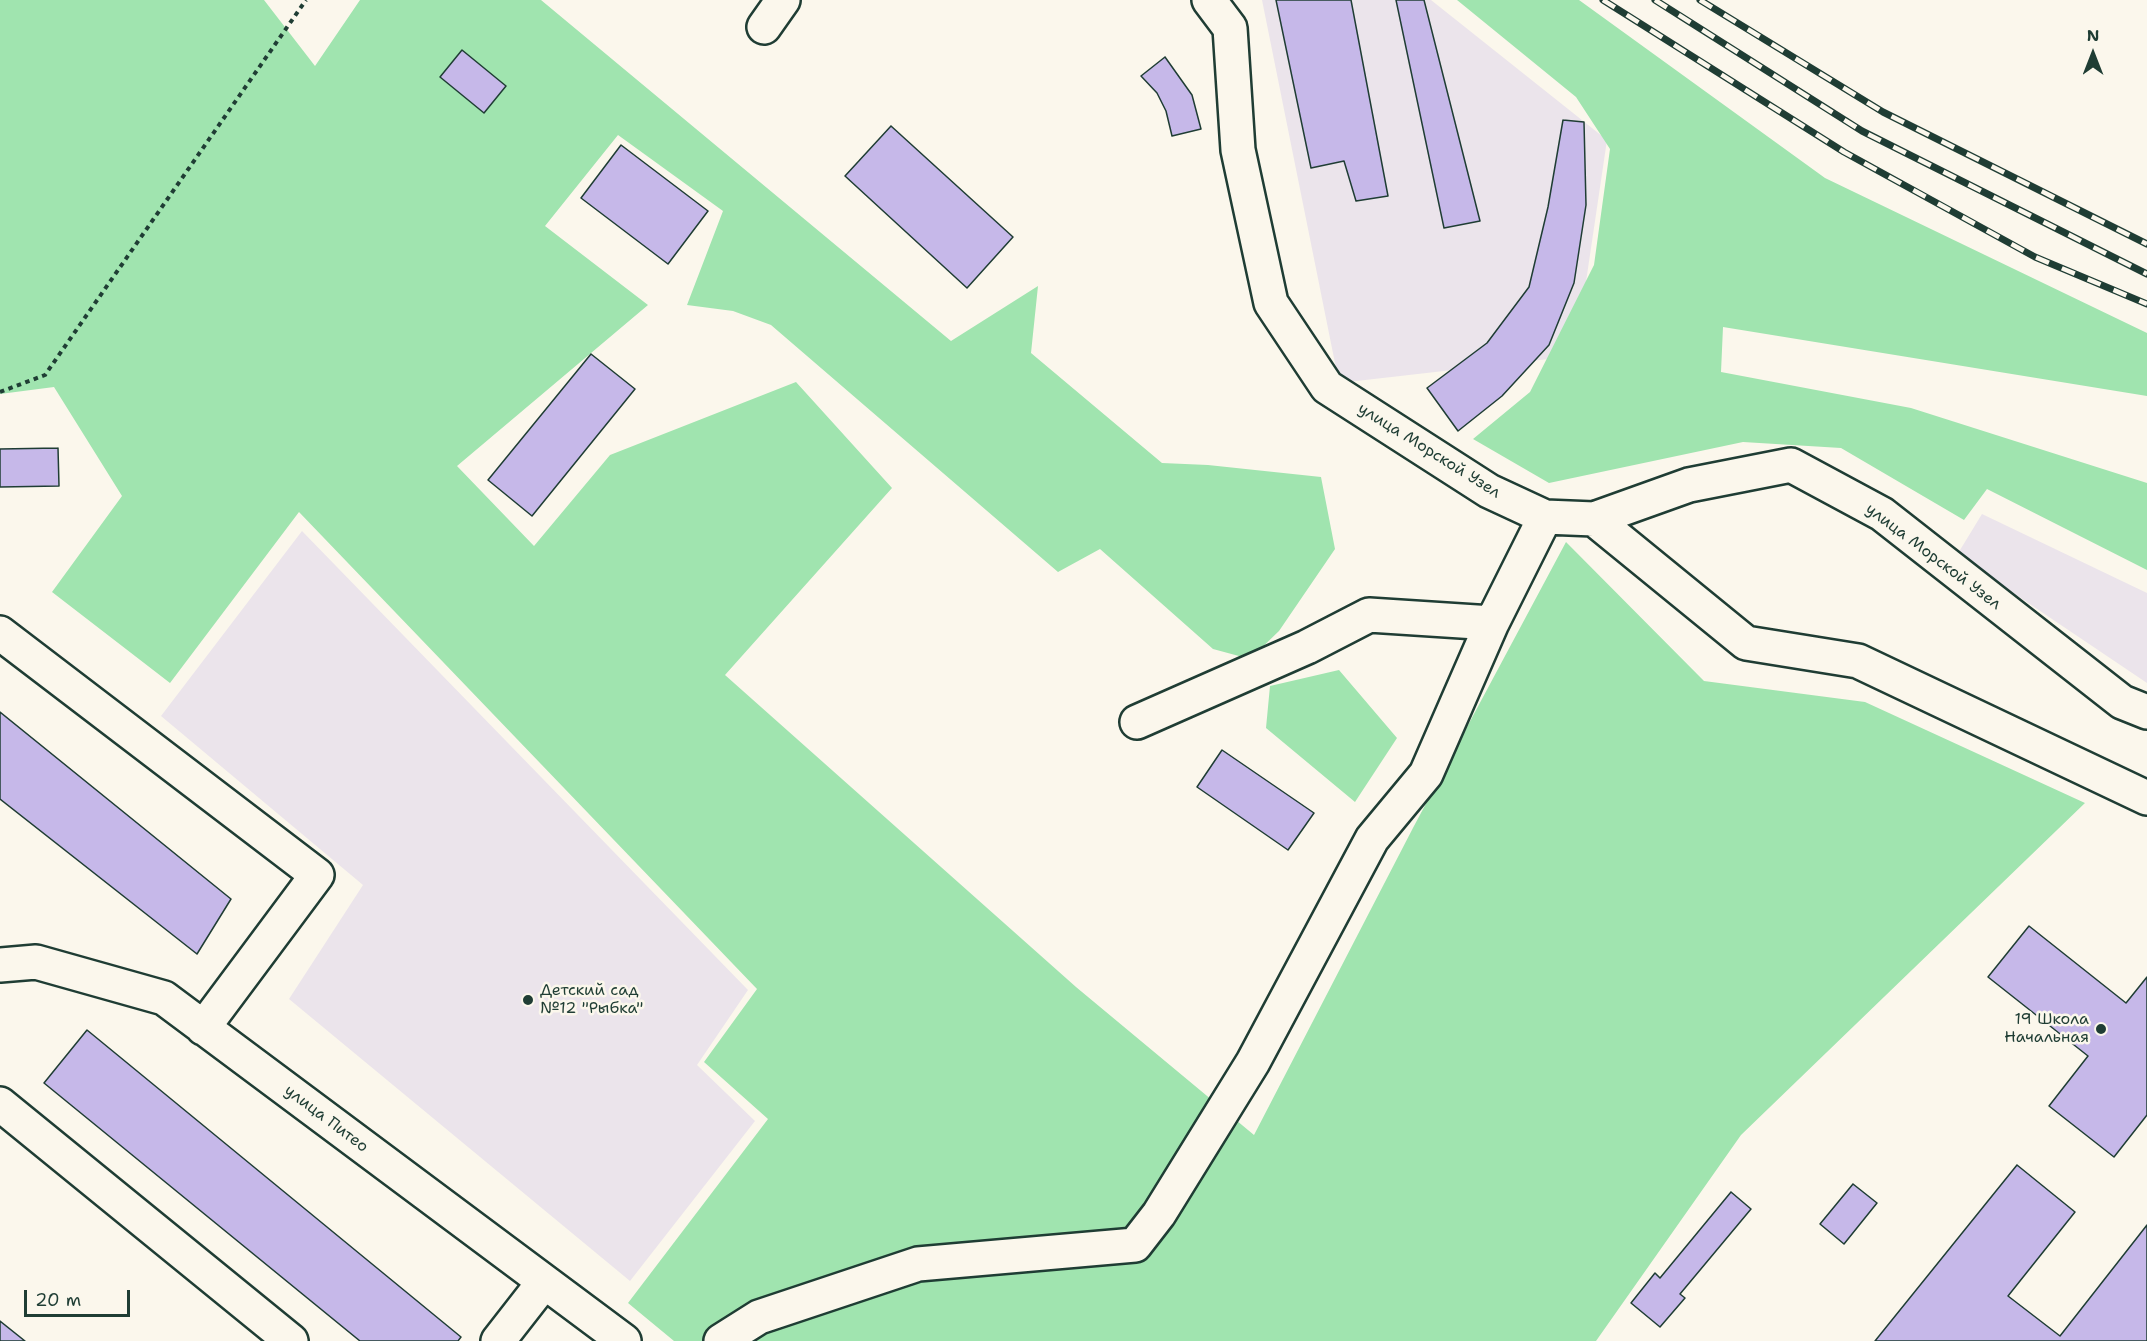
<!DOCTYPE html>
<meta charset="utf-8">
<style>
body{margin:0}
#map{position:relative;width:2147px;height:1341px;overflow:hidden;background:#fbf7ec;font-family:"Shantell Sans",sans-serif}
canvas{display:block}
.north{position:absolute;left:2063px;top:24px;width:60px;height:60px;-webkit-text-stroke:4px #fbf7ec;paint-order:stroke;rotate:0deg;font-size:16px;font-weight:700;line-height:24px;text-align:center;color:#1f3d34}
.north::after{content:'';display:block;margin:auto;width:21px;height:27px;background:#1f3d34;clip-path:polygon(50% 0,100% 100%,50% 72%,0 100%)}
.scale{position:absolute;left:24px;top:1290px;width:106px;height:27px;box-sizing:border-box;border:3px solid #1f3d34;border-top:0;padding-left:8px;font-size:18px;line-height:21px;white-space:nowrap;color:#1f3d34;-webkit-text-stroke:4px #fbf7ec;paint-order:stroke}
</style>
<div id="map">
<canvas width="2147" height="1341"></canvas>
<div class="north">N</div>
<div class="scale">20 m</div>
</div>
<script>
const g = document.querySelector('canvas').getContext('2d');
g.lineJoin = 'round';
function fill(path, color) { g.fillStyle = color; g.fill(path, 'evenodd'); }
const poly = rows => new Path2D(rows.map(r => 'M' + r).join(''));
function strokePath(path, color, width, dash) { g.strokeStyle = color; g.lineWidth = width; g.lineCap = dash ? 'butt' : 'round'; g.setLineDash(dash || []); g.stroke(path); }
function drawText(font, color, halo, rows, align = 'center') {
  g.font = font + ' "Shantell Sans",sans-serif'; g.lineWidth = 5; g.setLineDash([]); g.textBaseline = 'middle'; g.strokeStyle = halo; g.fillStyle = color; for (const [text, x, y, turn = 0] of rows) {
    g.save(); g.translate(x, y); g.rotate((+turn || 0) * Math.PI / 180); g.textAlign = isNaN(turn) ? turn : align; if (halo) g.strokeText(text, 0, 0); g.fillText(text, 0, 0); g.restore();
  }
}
fill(poly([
 [1262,0,1431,0,1607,140,1575,356,1339,383],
 [1982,514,2147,593,2147,683,1957,555],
 [302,531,748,990,697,1065,755,1121,630,1281,289,999,363,885,161,716]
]), '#ebe4eb');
fill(poly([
 [0,0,264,0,315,66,360,0,541,0,951,341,1038,286,1031,353,1162,463,1208,465,1321,477,1335,549,1279,631,1250,659,1213,649,1100,549,1058,572,771,325,733,311,687,305,723,211,618,135,545,226,648,305,457,466,534,546,610,455,796,382,892,488,725,675,1076,987,1254,1135,1414,826,1566,542,1704,681,1865,702,2085,803,1741,1135,1596,1341,674,1341,628,1303,768,1119,704,1062,757,989,299,512,170,683,52,592,122,496,54,387,0,394],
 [1457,0,1579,0,1825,178,2147,333,2147,396,1723,327,1721,372,1911,408,2147,483,2147,570,1987,489,1964,520,1841,448,1743,442,1549,483,1473,439,1530,392,1594,265,1610,149,1576,97],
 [1339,670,1397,738,1355,802,1266,728,1270,686]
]), '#a0e4af');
const building = poly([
 [1276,0,1351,0,1388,196,1356,201,1344,161,1311,168,1276,0],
 [1396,0,1424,0,1480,221,1444,228,1396,0],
 [462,50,506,86,484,113,440,77,462,50],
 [1165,57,1192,95,1201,129,1172,136,1166,111,1157,93,1141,76,1165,57],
 [1563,120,1584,122,1586,205,1574,283,1549,345,1502,396,1458,431,1427,388,1487,343,1529,287,1548,207,1563,120],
 [891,126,1013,237,967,288,845,176,891,126],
 [621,145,708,211,668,264,581,198,621,145],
 [591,354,635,389,532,516,488,480,591,354],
 [58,448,59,486,0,487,0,449,58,448],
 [0,712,231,899,197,954,0,799,0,712],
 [1222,750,1314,813,1288,850,1197,787,1222,750],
 [2029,926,2126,1003,2147,977,2147,1115,2114,1157,2049,1106,2088,1056,1988,977,2029,926],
 [87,1030,461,1337,458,1341,360,1341,44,1083,87,1030],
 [2017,1165,2075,1212,2008,1296,2060,1336,2147,1225,2147,1341,1875,1341,2017,1165],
 [1853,1184,1877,1203,1844,1244,1820,1224,1853,1184],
 [1731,1192,1751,1209,1680,1294,1685,1298,1660,1327,1631,1303,1655,1273,1660,1278,1731,1192],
 [0,1321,25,1341,0,1341,0,1321]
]);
fill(building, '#c6b8e9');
strokePath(building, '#1f3d34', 1.5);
const minor = poly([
 [1209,0,1230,28,1238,150,1271,303,1327,387,1489,491,1545,517,1594,519,1689,485,1791,465,1882,514,2122,702,2147,712],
 [764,27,783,0],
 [1594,519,1746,643,1858,661,2147,798],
 [0,633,317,875,203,1028],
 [1137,722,1307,647,1369,615,1492,623,1545,517],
 [0,965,36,962,164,998,624,1341],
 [0,1104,291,1341],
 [498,1341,544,1282],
 [721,1341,759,1317,918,1264,1135,1245,1159,1214,1253,1062,1372,839,1426,774,1492,623]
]);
strokePath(minor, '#1f3d34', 38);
strokePath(poly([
 [0,392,45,375,306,0]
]), '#1f3d34', 4, [4.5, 4.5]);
strokePath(minor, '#fbf7ec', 33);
const rail = poly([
 [1603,0,1844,152,2035,257,2147,304],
 [1655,0,1862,131,2147,274],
 [1700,0,1883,112,2147,244]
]);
strokePath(rail, '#1f3d34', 7);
strokePath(rail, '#fbf7ec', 4.5, [14]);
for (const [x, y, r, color] of [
 [528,1000,6,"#1f3d34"],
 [2101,1029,6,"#1f3d34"]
]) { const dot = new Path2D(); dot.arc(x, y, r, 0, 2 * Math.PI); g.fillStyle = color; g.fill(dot); strokePath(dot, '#fbf7ec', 2); }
drawText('16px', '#1f3d34', '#fbf7ec', [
 ["улица Морской Узел",1429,451,32],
 ["улица Морской Узел",1933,557,37],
 ["улица Питео",326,1119,37]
]);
drawText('16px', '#1f3d34', '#fbf7ec', [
 ["Детский сад",540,991],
 ["№12 \"Рыбка\"",540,1009],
 ["19 Школа",2089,1020,"right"],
 ["Начальная",2089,1038,"right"]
], 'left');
</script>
